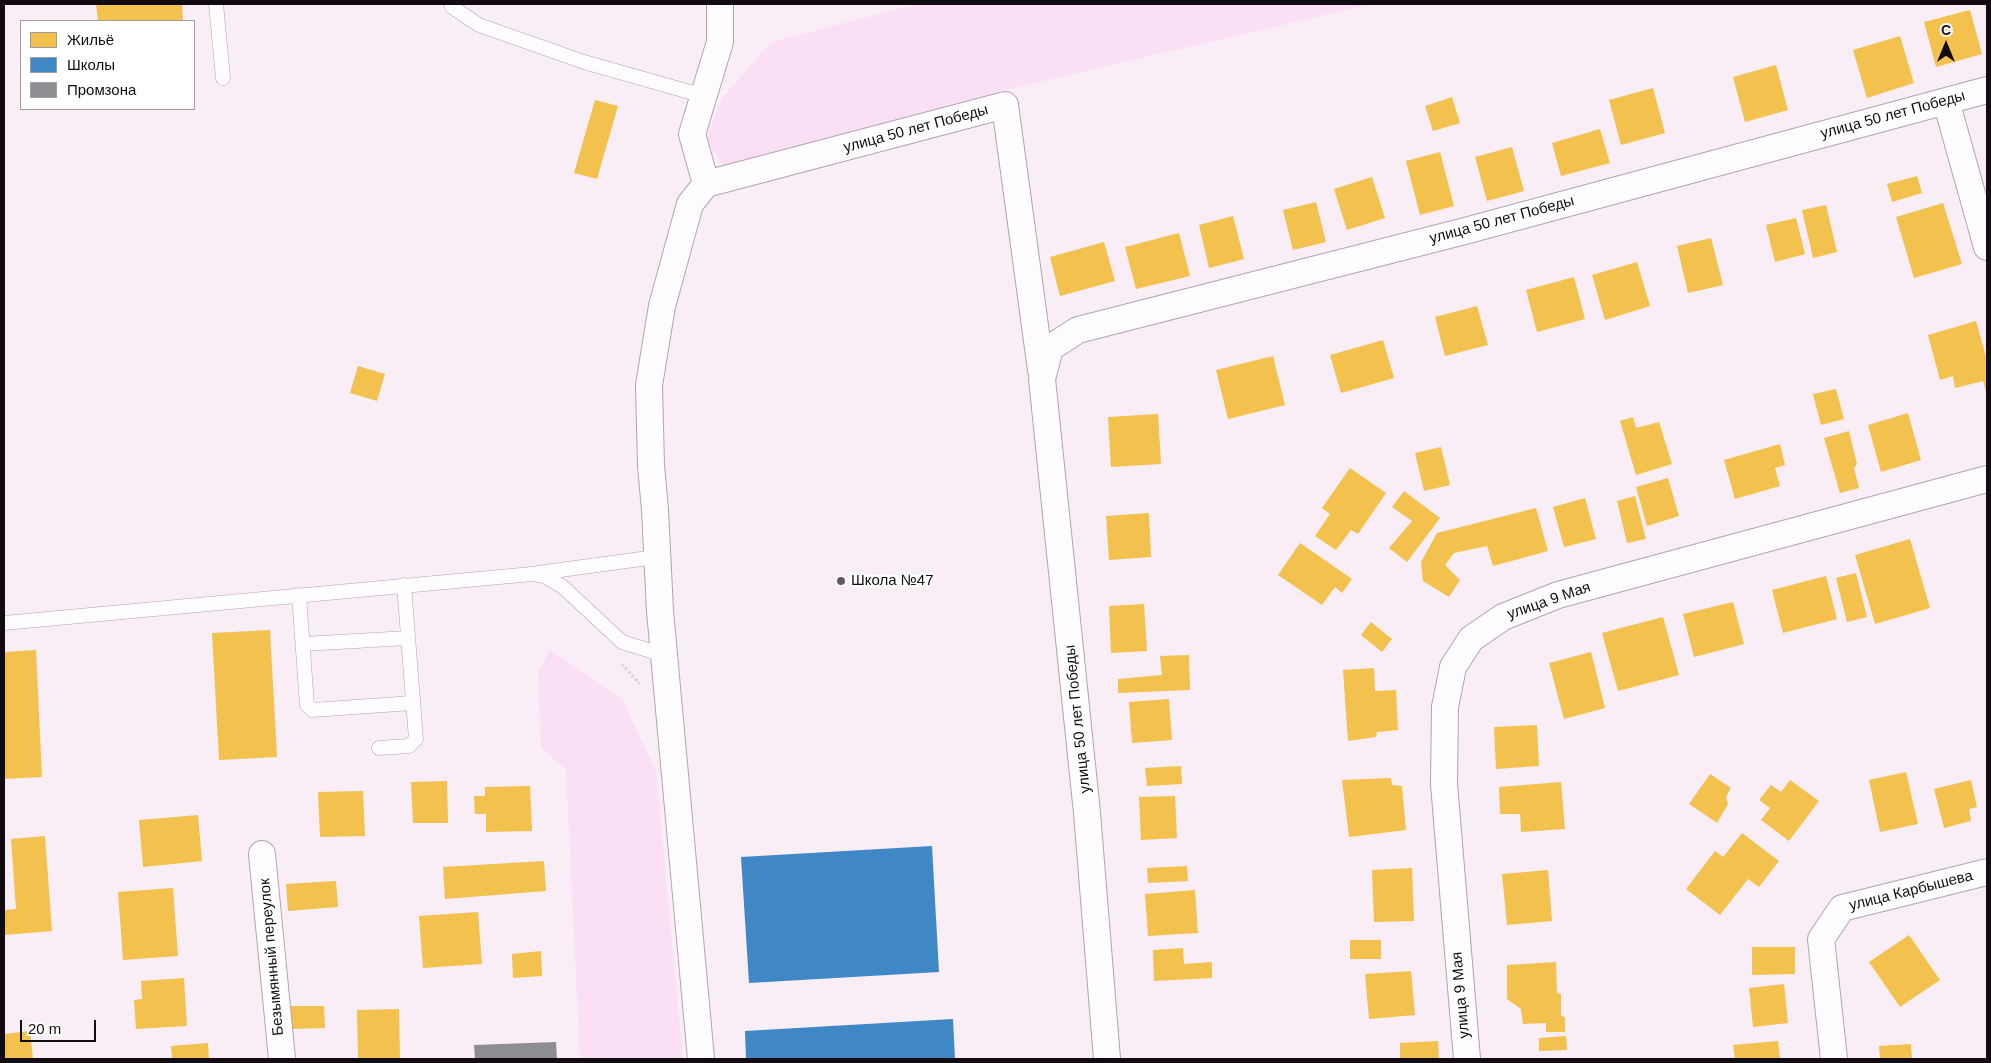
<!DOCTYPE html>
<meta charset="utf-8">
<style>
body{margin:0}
#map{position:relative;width:1991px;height:1063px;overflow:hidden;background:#f9edf6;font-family:Arial,sans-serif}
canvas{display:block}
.frame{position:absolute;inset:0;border:5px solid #120b11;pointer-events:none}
.legend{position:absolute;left:20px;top:20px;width:175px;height:90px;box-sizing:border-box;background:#fff;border:1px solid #a09da0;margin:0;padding:6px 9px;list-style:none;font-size:15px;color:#120b11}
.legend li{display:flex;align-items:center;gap:10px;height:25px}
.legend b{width:25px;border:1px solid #a09da0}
.north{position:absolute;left:1921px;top:20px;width:50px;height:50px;-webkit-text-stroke:4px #fff;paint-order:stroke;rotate:0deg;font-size:14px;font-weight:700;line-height:20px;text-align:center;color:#120b11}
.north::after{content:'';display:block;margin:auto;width:18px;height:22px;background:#120b11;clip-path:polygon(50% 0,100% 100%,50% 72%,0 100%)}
.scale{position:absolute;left:20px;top:1020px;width:76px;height:22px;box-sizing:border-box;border:2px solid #120b11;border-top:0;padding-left:6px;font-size:15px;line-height:18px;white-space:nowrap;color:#120b11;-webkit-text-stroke:4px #fff;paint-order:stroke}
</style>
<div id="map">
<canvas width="1991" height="1063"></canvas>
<div class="frame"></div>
<ul class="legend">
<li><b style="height:14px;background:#f2c14e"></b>Жильё</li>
<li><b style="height:14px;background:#3f88c5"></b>Школы</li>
<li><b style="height:14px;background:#8d8d92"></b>Промзона</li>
</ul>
<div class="north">С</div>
<div class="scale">20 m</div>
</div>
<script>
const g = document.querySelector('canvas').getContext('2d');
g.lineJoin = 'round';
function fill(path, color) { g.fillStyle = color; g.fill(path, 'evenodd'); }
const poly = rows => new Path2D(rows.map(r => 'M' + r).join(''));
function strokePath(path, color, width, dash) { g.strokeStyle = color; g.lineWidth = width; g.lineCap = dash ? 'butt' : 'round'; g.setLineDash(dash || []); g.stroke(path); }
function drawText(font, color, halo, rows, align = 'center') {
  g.font = font + ' Arial,sans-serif'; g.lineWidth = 5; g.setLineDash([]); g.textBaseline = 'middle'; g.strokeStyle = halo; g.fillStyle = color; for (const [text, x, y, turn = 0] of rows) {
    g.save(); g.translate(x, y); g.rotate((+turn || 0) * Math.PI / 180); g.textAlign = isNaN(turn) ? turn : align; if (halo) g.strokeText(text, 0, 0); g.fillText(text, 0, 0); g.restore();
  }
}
fill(poly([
 [918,4,1372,4,988,94,963,114,732,177,706,140,722,98,771,42],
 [550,650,622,699,656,771,683,1059,580,1059,566,769,541,748,538,672]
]), '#fbdff5');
fill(poly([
 [96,4,182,4,183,21,98,21],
 [1970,10,1982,54,1936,67,1924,22],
 [1900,36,1914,83,1867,98,1853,50],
 [1776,65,1788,110,1745,122,1733,77],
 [1653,88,1665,133,1621,145,1609,100],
 [1452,97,1460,123,1433,131,1425,106],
 [595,100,618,106,597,179,574,173],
 [1600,129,1610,163,1561,176,1552,143],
 [1512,147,1524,191,1487,201,1475,157],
 [1440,152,1454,206,1420,215,1406,161],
 [1917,176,1922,193,1892,202,1887,184],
 [1372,177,1385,218,1347,230,1334,189],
 [1316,202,1326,242,1293,250,1283,210],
 [1943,203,1962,264,1914,278,1896,217],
 [1826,205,1837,252,1813,258,1802,210],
 [1233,216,1244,259,1209,268,1199,225],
 [1796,218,1805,254,1775,262,1766,225],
 [1179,233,1190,276,1136,289,1125,247],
 [1711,238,1723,285,1688,293,1677,246],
 [1104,242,1115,281,1060,296,1050,257],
 [1637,262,1650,306,1605,320,1592,275],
 [1574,277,1585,319,1537,332,1526,290],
 [1477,306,1488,345,1445,356,1435,317],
 [1976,321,1987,360,1987,395,1983,381,1955,388,1953,376,1940,380,1928,335],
 [1383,340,1394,378,1341,393,1330,355],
 [1273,356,1285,405,1228,419,1216,370],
 [358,366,385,374,377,401,350,393],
 [1836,389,1844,419,1821,425,1813,394],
 [1908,413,1921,460,1881,472,1868,425],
 [1158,414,1161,464,1111,467,1108,417],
 [1633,417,1636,428,1659,422,1672,464,1636,475,1620,421],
 [1849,431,1857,464,1854,468,1859,488,1840,493,1824,438],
 [1780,444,1785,465,1775,468,1780,486,1735,499,1724,460],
 [1441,447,1450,485,1424,491,1415,453],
 [1350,468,1386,493,1358,534,1351,530,1336,550,1315,536,1330,514,1322,508],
 [1668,478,1679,516,1647,526,1636,487],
 [1404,491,1440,518,1407,562,1389,548,1412,521,1392,507],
 [1635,496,1646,539,1627,543,1617,501],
 [1585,498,1596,539,1564,547,1553,507],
 [1536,508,1548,551,1493,566,1487,546,1454,553,1445,565,1460,580,1449,597,1423,581,1421,562,1437,533],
 [1149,513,1151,557,1109,560,1106,516],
 [1910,539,1930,608,1875,624,1855,555],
 [1300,543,1352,579,1342,593,1335,587,1322,605,1278,575],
 [1856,573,1867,617,1847,622,1836,578],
 [1826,576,1837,619,1783,633,1772,590],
 [1733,602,1744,644,1694,657,1683,614],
 [1144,604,1147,651,1111,653,1109,606],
 [1663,617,1679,675,1618,691,1602,633],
 [1371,622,1392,639,1382,652,1361,635],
 [270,630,277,757,219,760,212,633],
 [36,650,42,777,4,779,4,652],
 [1591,652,1605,708,1564,719,1549,663],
 [1189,655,1190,690,1118,693,1118,679,1162,675,1160,656],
 [1374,668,1375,691,1396,690,1398,730,1377,732,1376,737,1348,741,1343,670],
 [1169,699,1172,740,1132,743,1129,702],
 [1537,725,1539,766,1496,769,1494,727],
 [1181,766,1182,784,1147,786,1145,768],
 [1906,772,1918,824,1880,832,1869,780],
 [1710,774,1731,788,1726,797,1728,804,1717,823,1689,804],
 [1391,778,1392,785,1402,786,1406,830,1349,837,1342,780],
 [1790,780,1819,801,1789,841,1761,820,1770,808,1759,800,1771,785,1781,792],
 [1971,780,1977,807,1969,809,1971,821,1944,828,1934,789],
 [447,781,448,823,413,823,411,782],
 [1561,782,1565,829,1521,832,1520,814,1500,814,1499,787],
 [530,786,532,831,486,832,486,814,475,814,474,796,485,796,485,787],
 [363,791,365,836,320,837,318,792],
 [1175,796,1177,838,1141,840,1139,797],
 [198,815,202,861,143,867,139,820],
 [1742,833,1779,861,1759,887,1748,879,1720,915,1686,889,1715,851,1723,857],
 [45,836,52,931,4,935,4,910,16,909,11,839],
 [544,861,546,891,445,899,443,867],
 [1187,866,1188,881,1148,883,1147,868],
 [1412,868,1414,921,1374,922,1372,870],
 [1548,870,1552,921,1507,925,1502,874],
 [336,881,338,907,288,911,286,884],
 [173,888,178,956,123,960,118,892],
 [1195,890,1198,933,1148,936,1145,894],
 [478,912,482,964,423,968,419,916],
 [1909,935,1940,980,1900,1007,1869,962],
 [1350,940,1381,940,1381,959,1350,959],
 [1752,947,1795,947,1795,974,1752,975],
 [1183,948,1184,964,1212,962,1212,978,1154,981,1153,950],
 [541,951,542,976,513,978,512,954],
 [1556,962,1557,993,1561,994,1561,1016,1565,1017,1565,1032,1546,1032,1546,1023,1523,1024,1521,1009,1507,999,1507,965],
 [1411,971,1415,1015,1369,1019,1365,974],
 [184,978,187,1026,136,1029,134,1000,142,999,141,981],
 [1784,984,1788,1023,1753,1027,1749,988],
 [290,1006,324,1006,325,1028,291,1029],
 [399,1009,400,1059,358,1059,357,1010],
 [30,1031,33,1059,4,1059,4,1034],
 [1566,1036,1567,1050,1539,1051,1539,1038],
 [1438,1041,1439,1059,1400,1059,1400,1043],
 [1778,1041,1780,1059,1735,1059,1733,1045],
 [208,1043,209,1059,172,1059,171,1046],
 [1911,1044,1912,1059,1880,1059,1879,1046]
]), '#f2c14e');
fill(poly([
 [932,846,939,972,749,983,741,857],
 [953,1019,955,1059,746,1059,745,1031]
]), '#3f88c5');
fill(poly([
 [556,1042,557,1059,475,1059,474,1045]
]), '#8d8d92');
const lane = poly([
 [216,4,223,78],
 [451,4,452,7,479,25,584,62,704,96],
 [538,573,656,557],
 [299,595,307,705,312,710,413,703],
 [4,623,532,574,545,576,563,587,622,642,664,655],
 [303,644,408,638],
 [379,748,409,746,416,739,404,585]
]);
const street = poly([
 [1946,101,1987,247],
 [706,184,1005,105,1041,370],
 [262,854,282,1059],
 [701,1059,660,611,655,510,651,466,649,385,662,306,690,204,706,184,692,134,720,42,720,4],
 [1107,1059,1087,813,1042,379,1050,348,1078,330,1465,231,1987,90],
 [1467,1059,1444,784,1445,707,1453,667,1471,639,1503,617,1558,595,1987,479],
 [1834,1059,1821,939,1842,908,1987,872]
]);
strokePath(lane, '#afa6ad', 15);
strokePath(street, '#afa6ad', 28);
strokePath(poly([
 [622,664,640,684]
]), '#d8d4d7', 3, [2.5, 2.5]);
strokePath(lane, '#fefcfe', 14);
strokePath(street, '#fefcfe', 26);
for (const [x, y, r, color] of [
 [841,581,5,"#635a61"]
]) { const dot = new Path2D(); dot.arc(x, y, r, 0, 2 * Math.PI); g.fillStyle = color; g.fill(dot); strokePath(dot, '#fff', 2); }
drawText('15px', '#120b11', '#fff', [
 ["улица 50 лет Победы",1893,115,-15],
 ["улица 50 лет Победы",916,129,-15],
 ["улица 50 лет Победы",1502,220,-15],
 ["улица 9 Мая",1549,601,-19],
 ["улица 50 лет Победы",1078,719,-96],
 ["улица Карбышева",1911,891,-14],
 ["Безымянный переулок",272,957,-95],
 ["улица 9 Мая",1461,995,-95]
]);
drawText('15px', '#120b11', '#fff', [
 ["Школа №47",851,581]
], 'left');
</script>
